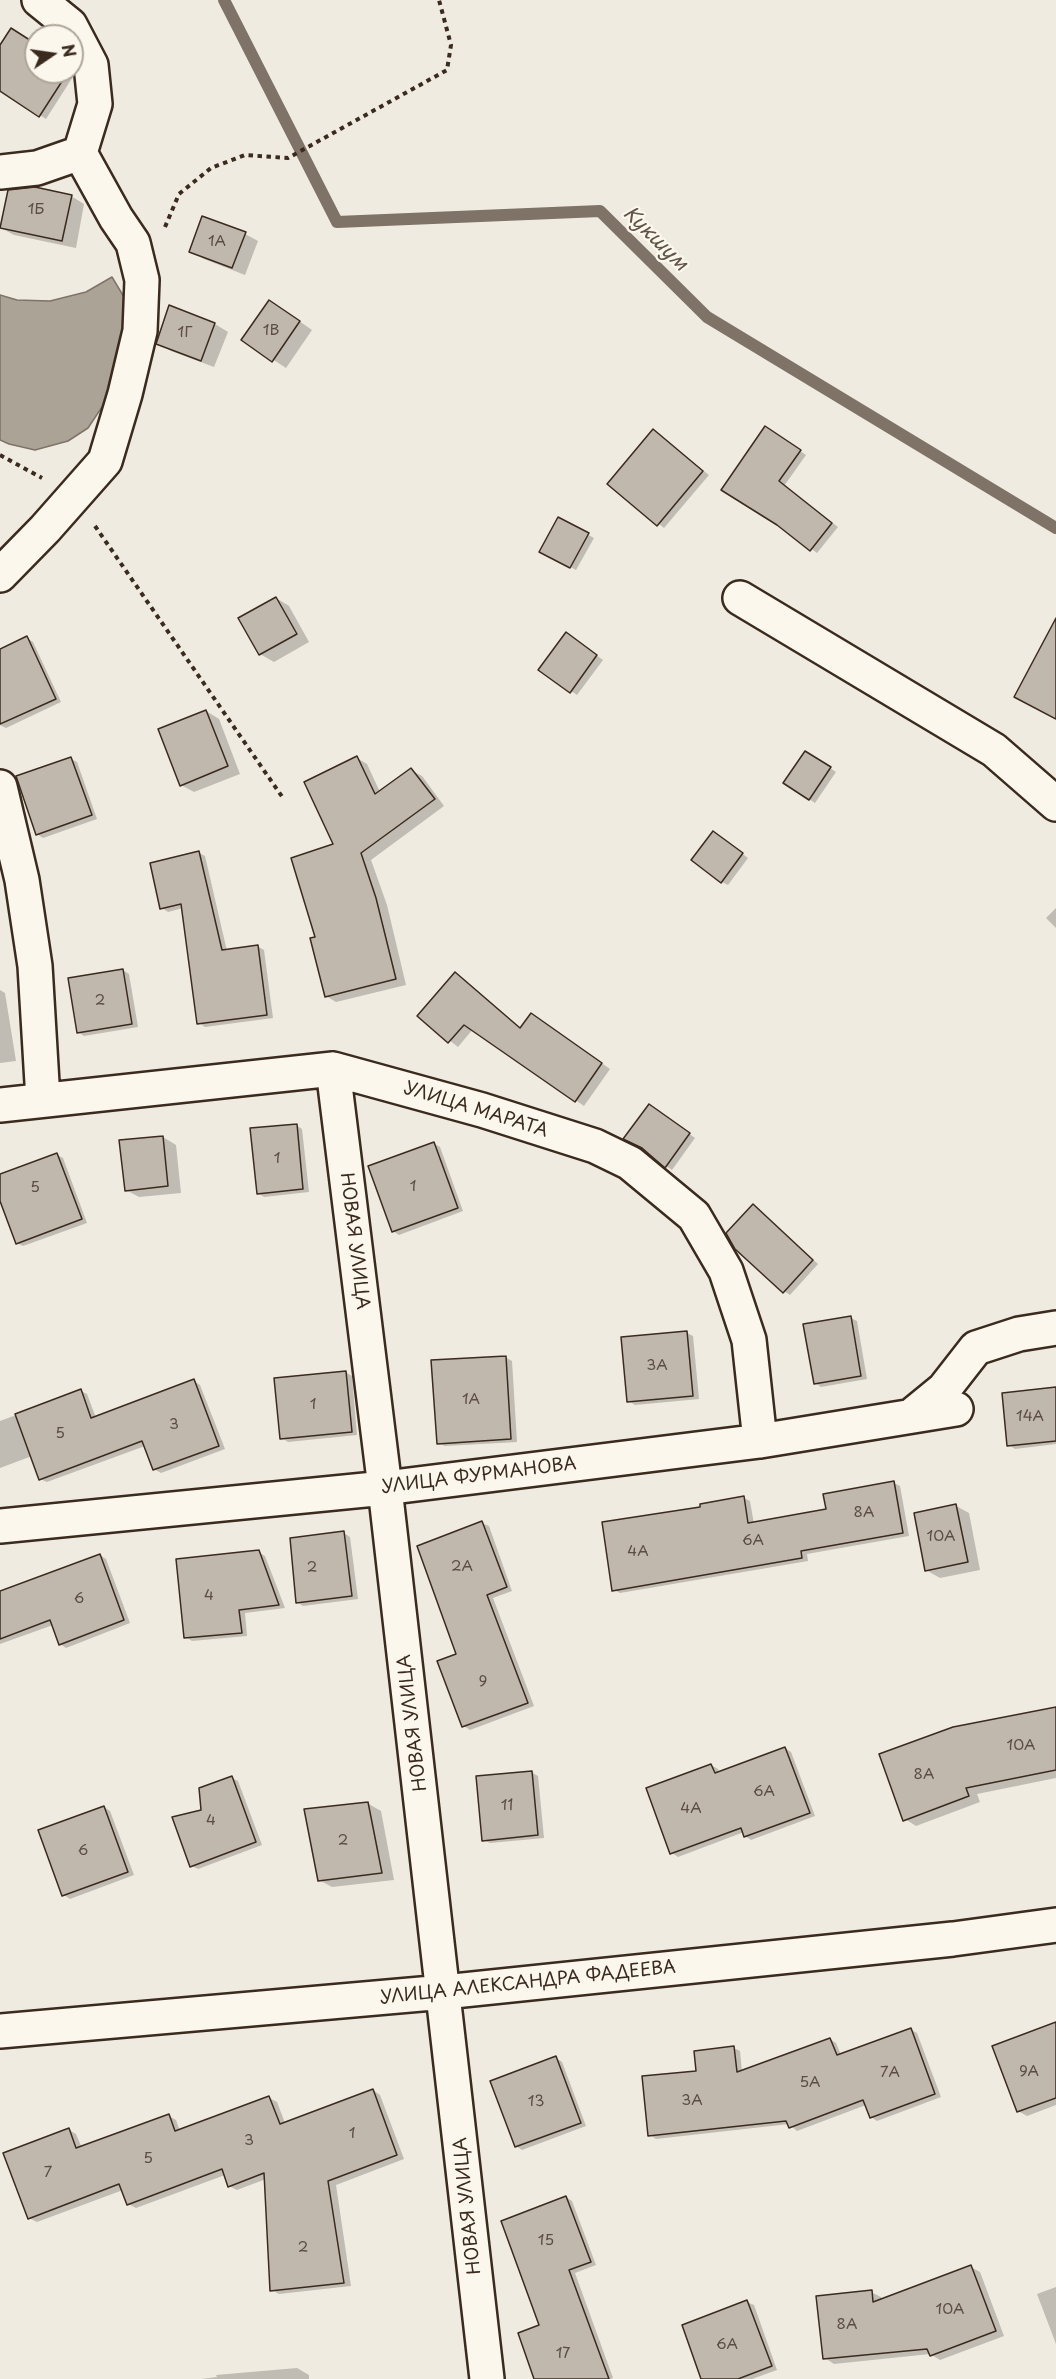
<!DOCTYPE html>
<meta charset="utf-8">
<style>
body{margin:0}
#map{position:relative;width:1056px;height:2379px;overflow:hidden;background:#f0ebe0;font-family:"Playpen Sans",sans-serif}
canvas{display:block}
.north{position:absolute;left:24px;top:24px;width:60px;height:60px;box-sizing:border-box;background:#fbf7ec;border:2px solid #aea59a;border-radius:50%;rotate:77deg;font-size:16px;font-weight:700;line-height:24px;text-align:center;color:#3b2a1e}
.north::after{content:'';display:block;margin:auto;width:21px;height:27px;background:#3b2a1e;clip-path:polygon(50% 0,100% 100%,50% 72%,0 100%)}
</style>
<div id="map">
<canvas width="1056" height="2379"></canvas>
<div class="north">N</div>
</div>
<script>
const g = document.querySelector('canvas').getContext('2d');
g.lineJoin = 'round';
function paint(path, color) { g.fillStyle = color; g.fill(path, 'evenodd'); }
const toPath = rows => new Path2D(rows.map(r => 'M' + r).join(''));
function strokePath(path, color, width, dash) { g.strokeStyle = color; g.lineWidth = width; g.lineCap = dash ? 'butt' : 'round'; g.setLineDash(dash || []); g.stroke(path); }
function drawText(font, color, halo, rows, align = 'center') {
  g.font = font + ' "Playpen Sans",sans-serif'; g.lineWidth = 4.5; g.setLineDash([]); g.textBaseline = 'middle'; g.strokeStyle = halo; g.fillStyle = color; for (const [text, x, y, turn = 0] of rows) {
    g.save(); g.translate(x, y); g.rotate((+turn || 0) * Math.PI / 180); g.textAlign = isNaN(turn) ? turn : align; if (halo) g.strokeText(text, 0, 0); g.fillText(text, 0, 0); g.restore();
  }
}
const water = toPath([
 [112,277,124,297,123,345,118,374,104,404,88,428,68,441,35,450,9,444,0,440,0,295,17,300,50,301,86,292,112,277]
]);
const shadow = toPath([
 [36,45,36,72,72,72,72,69,76,72,46,119,0,89,0,47],
 [71,196,84,204,76,248,14,235,1,228],
 [245,234,258,241,245,275,204,259,191,251],
 [170,307,215,324,228,332,214,367,171,351,158,343],
 [282,309,312,330,286,368,243,340],
 [653,431,709,475,664,528,609,484],
 [772,432,806,455,784,486,838,527,817,553,778,523],
 [559,519,594,538,576,570,541,551],
 [276,598,289,606,309,642,274,662,260,654,241,619],
 [27,638,33,642,61,702,6,728,0,725,0,651],
 [572,638,603,660,577,695,541,670],
 [206,711,219,719,240,774,194,792,181,785],
 [812,756,836,772,815,803,809,799],
 [357,758,367,764,380,792,411,770,422,776,444,806,371,860,387,905,406,985,336,1002,326,996,317,938,336,845],
 [71,759,77,762,97,819,43,838,37,834],
 [720,837,748,858,728,885,722,882],
 [199,853,205,856,227,951,257,946,264,950,273,1018,205,1027,199,1023,183,908,168,912,162,908],
 [1056,908,1056,928,1046,918],
 [123,970,129,974,138,1027,84,1036,78,1032],
 [455,974,464,979,522,1029,540,1020,610,1069,584,1106,473,1029,458,1047,419,1016],
 [0,990,5,993,16,1061,0,1063],
 [655,1109,695,1138,672,1170,666,1166],
 [296,1125,302,1129,309,1192,264,1197,258,1193],
 [163,1137,176,1145,181,1193,139,1197,126,1190],
 [433,1143,440,1147,463,1211,399,1235,393,1231],
 [57,1155,63,1158,87,1223,23,1246,17,1243,0,1197,0,1176],
 [759,1210,818,1264,790,1295,784,1291],
 [851,1318,857,1321,867,1379,821,1387,815,1383],
 [687,1333,693,1336,699,1399,635,1405,629,1401],
 [505,1357,512,1361,517,1442,445,1446,438,1443],
 [345,1372,352,1376,357,1435,288,1442,282,1438],
 [194,1381,200,1385,225,1449,161,1473,154,1469,145,1446,47,1482,40,1479,32,1456,0,1468,0,1421,81,1391,87,1394,96,1418],
 [1056,1389,1056,1444,1015,1449,1009,1445],
 [894,1483,900,1486,909,1536,807,1554,808,1561,620,1593,614,1590,702,1508,744,1498,750,1501,754,1524,828,1511],
 [956,1506,969,1513,980,1570,940,1578,926,1570],
 [482,1523,489,1526,512,1591,493,1598,534,1706,470,1730,464,1726,439,1662,458,1655],
 [344,1533,350,1537,358,1599,303,1606,297,1602],
 [258,1552,265,1556,285,1608,245,1613,247,1636,192,1641,186,1637],
 [100,1555,106,1559,130,1623,66,1648,60,1644,53,1625,0,1644,0,1593],
 [1056,1709,1056,1778,977,1794,980,1802,916,1826,905,1819],
 [785,1748,791,1752,815,1816,751,1840,745,1836,744,1832,678,1857,672,1853,648,1789,711,1765,718,1769,719,1773],
 [531,1772,538,1776,544,1838,490,1843,483,1840],
 [232,1778,238,1781,262,1845,198,1869,192,1866,203,1811],
 [367,1803,381,1811,394,1880,332,1887,319,1880],
 [104,1807,110,1811,134,1875,70,1899,64,1895],
 [1056,2024,1056,2105,1027,2116,1018,2111],
 [910,2029,917,2033,941,2097,877,2121,871,2117,866,2105,797,2131,789,2124,656,2139,650,2135,698,2072,734,2048,740,2051,742,2072,830,2039,836,2043,841,2055],
 [556,2058,562,2062,586,2126,522,2150,516,2146],
 [373,2090,380,2095,404,2159,336,2185,351,2286,279,2294,272,2290,266,2179,237,2190,229,2186,225,2175,136,2208,128,2204,123,2190,37,2222,29,2218,69,2130,76,2134,82,2148,169,2116,176,2120,180,2131,269,2098,277,2102,285,2123],
 [566,2197,572,2201,596,2265,575,2273,613,2378,610,2379,536,2379,541,2326],
 [971,2267,980,2272,1004,2336,940,2360,930,2354,834,2364,825,2358,871,2292,881,2297,881,2300],
 [1056,2287,1056,2344,1037,2294],
 [747,2302,754,2305,777,2370,752,2379,703,2379],
 [297,2368,309,2375,309,2379,201,2379,217,2377,216,2375]
]);
const stream = toPath([
 [224,0,337,222,600,211,707,317,1056,528]
]);
const building = toPath([
 [11,28,36,44,36,72,68,72,39,117,0,91,0,45,11,28],
 [35,187,72,195,62,241,0,228,8,190,35,187],
 [202,216,246,232,232,268,189,252,202,216],
 [269,300,300,321,272,362,241,340,269,300],
 [169,305,215,323,201,361,156,344,169,305],
 [765,426,801,450,779,481,832,523,810,551,777,525,721,490,765,426],
 [653,429,703,471,657,526,607,484,653,429],
 [558,517,589,533,570,568,539,552,558,517],
 [276,597,297,634,259,655,238,618,276,597],
 [1056,618,1056,719,1014,697,1056,618],
 [566,632,597,655,570,693,538,670,566,632],
 [27,636,56,699,0,724,0,649,27,636],
 [206,710,228,766,180,786,158,729,206,710],
 [805,751,831,767,809,800,783,783,805,751],
 [357,756,375,794,411,768,435,799,361,853,376,898,396,979,325,997,310,938,315,937,291,858,333,844,304,782,357,756],
 [71,757,92,815,36,835,16,776,71,757],
 [713,831,743,853,721,883,691,860,713,831],
 [199,851,222,950,258,945,267,1015,197,1024,181,904,160,909,150,863,199,851],
 [123,969,132,1024,77,1033,68,978,123,969],
 [455,972,520,1028,531,1013,602,1063,575,1102,464,1025,448,1043,417,1016,455,972],
 [649,1104,690,1133,665,1168,642,1148,623,1139,649,1104],
 [297,1124,303,1189,257,1194,250,1128,297,1124],
 [163,1136,168,1186,125,1191,119,1140,163,1136],
 [434,1142,458,1208,392,1232,368,1166,434,1142],
 [57,1153,82,1219,16,1244,0,1201,0,1174,57,1153],
 [753,1204,813,1260,783,1293,735,1249,726,1233,753,1204],
 [851,1316,861,1376,814,1384,803,1324,851,1316],
 [687,1331,693,1396,627,1402,621,1337,687,1331],
 [506,1356,511,1439,437,1444,431,1360,506,1356],
 [346,1371,352,1432,280,1439,274,1378,346,1371],
 [194,1379,219,1446,153,1470,142,1441,39,1480,15,1414,81,1389,91,1418,194,1379],
 [1056,1387,1056,1441,1007,1446,1002,1393,1056,1387],
 [894,1481,903,1533,801,1551,802,1558,612,1591,602,1522,700,1507,700,1504,744,1496,748,1523,826,1509,823,1494,894,1481],
 [956,1504,968,1562,925,1571,914,1513,956,1504],
 [482,1521,507,1587,487,1595,528,1703,462,1727,437,1661,456,1654,417,1546,482,1521],
 [344,1531,352,1596,296,1603,290,1538,344,1531],
 [259,1550,279,1605,239,1610,242,1633,184,1638,176,1559,259,1550],
 [100,1554,124,1620,59,1645,50,1620,0,1639,0,1591,100,1554],
 [1056,1707,1056,1770,966,1788,969,1796,903,1821,879,1754,953,1727,1056,1707],
 [785,1747,810,1813,744,1837,741,1828,670,1854,646,1788,711,1764,715,1773,785,1747],
 [532,1771,538,1835,482,1841,476,1776,532,1771],
 [232,1776,256,1842,190,1867,172,1817,201,1810,199,1788,232,1776],
 [368,1802,382,1873,318,1881,304,1809,368,1802],
 [104,1806,128,1872,62,1896,38,1830,104,1806],
 [1056,2022,1056,2098,1017,2112,992,2046,1056,2022],
 [911,2028,935,2094,870,2118,863,2100,789,2128,786,2121,648,2136,642,2076,696,2071,694,2051,734,2046,737,2072,830,2038,837,2055,911,2028],
 [556,2056,581,2123,515,2147,490,2081,556,2056],
 [373,2089,397,2155,328,2181,344,2283,270,2291,264,2173,228,2187,222,2169,127,2205,119,2184,28,2219,3,2153,69,2128,76,2148,169,2114,175,2131,269,2096,280,2124,373,2089],
 [566,2196,591,2262,569,2270,609,2379,534,2379,518,2333,539,2325,501,2221,566,2196],
 [971,2265,996,2331,930,2356,927,2349,823,2359,816,2296,872,2290,873,2302,971,2265],
 [747,2300,772,2366,738,2379,701,2379,682,2325,747,2300]
]);
const path = toPath([
 [165,227,179,194,211,168,245,155,288,158,447,70,451,45,439,0],
 [0,455,42,478],
 [95,526,283,798]
]);
const minor = toPath([
 [0,172,37,168,80,153,95,104,91,65,70,25,39,0],
 [0,575,45,529,105,461,125,394,140,331,142,280,133,243,116,218,80,153],
 [740,598,994,750,1056,804],
 [0,787,22,880,35,966,43,1100],
 [333,1069,385,1488,487,2379],
 [0,1105,333,1069,482,1110,595,1146,630,1163,694,1216,726,1271,749,1340,760,1441],
 [911,1416,944,1389,976,1348,1019,1334,1056,1328],
 [0,1526,385,1488,760,1441,956,1409],
 [0,2031,444,1992,953,1939,1056,1925]
]);
const numberNames = [
 ["1Б",36,210],
 ["1А",217,242],
 ["1В",271,331],
 ["1Г",185,333],
 ["2",100,1001],
 ["1",277,1159],
 ["1",413,1187],
 ["5",35,1188],
 ["3А",657,1366],
 ["1А",471,1400],
 ["1",313,1405],
 ["14А",1030,1417],
 ["3",174,1425],
 ["5",60,1434],
 ["8А",864,1513],
 ["10А",941,1537],
 ["6А",753,1541],
 ["4А",638,1552],
 ["2А",462,1567],
 ["2",312,1568],
 ["4",209,1596],
 ["6",79,1599],
 ["9",483,1682],
 ["10А",1021,1746],
 ["8А",924,1775],
 ["6А",764,1792],
 ["11",507,1806],
 ["4А",691,1809],
 ["4",211,1821],
 ["2",343,1841],
 ["6",83,1851],
 ["9А",1029,2072],
 ["7А",890,2073],
 ["5А",810,2083],
 ["3А",692,2101],
 ["13",536,2102],
 ["1",352,2134],
 ["3",249,2141],
 ["5",148,2159],
 ["7",48,2173],
 ["15",546,2241],
 ["2",303,2248],
 ["10А",950,2310],
 ["8А",847,2325],
 ["6А",727,2345],
 ["17",563,2354]
];
const streetNames = [
 ["УЛИЦА МАРАТА",476,1110,17],
 ["НОВАЯ УЛИЦА",354,1241,83],
 ["УЛИЦА ФУРМАНОВА",479,1476,-7],
 ["НОВАЯ УЛИЦА",413,1723,-97],
 ["УЛИЦА АЛЕКСАНДРА ФАДЕЕВА",528,1983,-6],
 ["НОВАЯ УЛИЦА",468,2206,-96]
];
const waterNames = [
 ["Кукшум",655,239,45]
];
paint(water, '#aca397');
strokePath(water, '#7f7367', 1.5);
paint(shadow, '#0003');
strokePath(stream, '#7f7367', 12);
paint(building, '#c0b8ad');
strokePath(building, '#3b2a1e', 1.5);
strokePath(minor, '#3b2a1e', 38);
strokePath(path, '#3b2a1e', 4, [4.5, 4.5]);
strokePath(minor, '#fbf7ec', 33);
drawText('15px', '#5c4e42', null, numberNames);
drawText('18px', '#3b2a1e', '#fbf7ec', streetNames);
drawText('italic 20px', '#635448', '#fbf7ec', waterNames);
</script>
